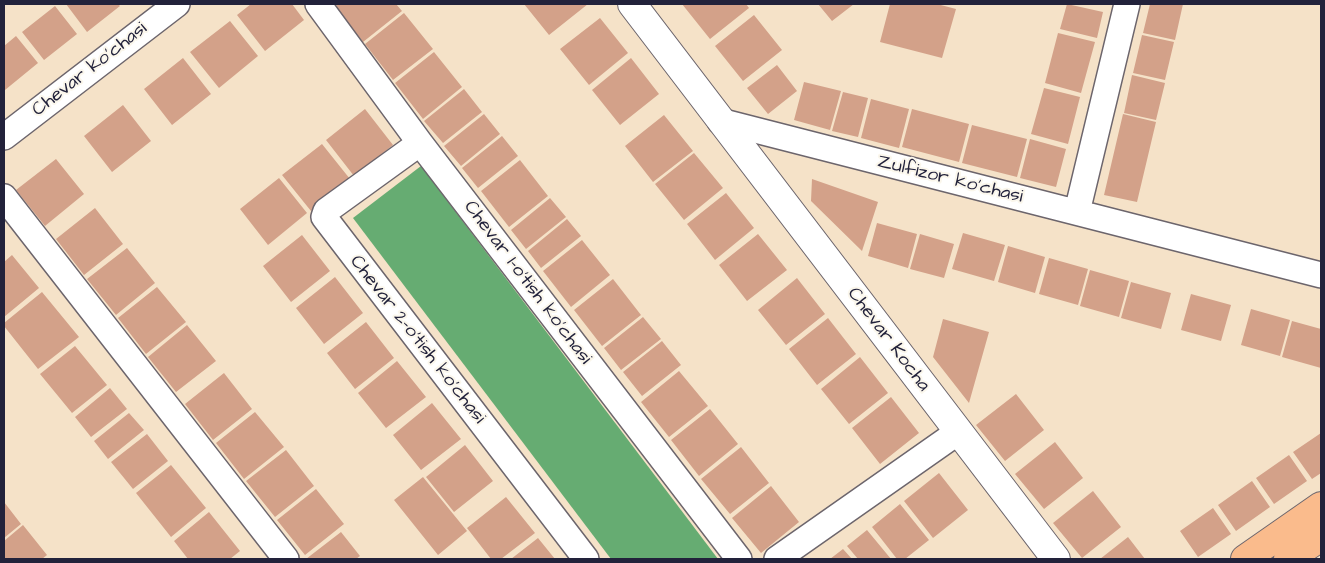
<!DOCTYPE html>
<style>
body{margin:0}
#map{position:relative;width:1325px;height:563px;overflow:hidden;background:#f5e2c8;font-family:"Architects Daughter",sans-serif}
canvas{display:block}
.frame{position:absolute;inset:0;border:5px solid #22223b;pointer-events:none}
</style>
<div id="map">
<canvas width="1325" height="563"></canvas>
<div class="frame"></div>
</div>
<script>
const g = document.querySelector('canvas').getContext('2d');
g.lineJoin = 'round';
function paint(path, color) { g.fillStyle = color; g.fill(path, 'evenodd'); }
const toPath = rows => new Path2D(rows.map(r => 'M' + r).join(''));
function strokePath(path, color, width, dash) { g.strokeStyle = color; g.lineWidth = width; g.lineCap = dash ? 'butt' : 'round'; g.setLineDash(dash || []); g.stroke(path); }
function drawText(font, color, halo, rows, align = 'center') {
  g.font = font + ' "Architects Daughter",sans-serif'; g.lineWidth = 4; g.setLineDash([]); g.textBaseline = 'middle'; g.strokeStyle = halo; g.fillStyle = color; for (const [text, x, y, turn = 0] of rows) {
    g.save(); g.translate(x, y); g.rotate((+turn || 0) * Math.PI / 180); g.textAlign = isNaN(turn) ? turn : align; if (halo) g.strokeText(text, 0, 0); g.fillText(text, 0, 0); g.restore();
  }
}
const forest = toPath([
 [421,166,718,559,611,559,353,218]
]);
const building = toPath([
 [66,4,118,4,120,6,87,32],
 [251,4,292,4,304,20,265,51,237,15],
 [338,4,396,4,402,11,363,42,335,7],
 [524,4,588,4,549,35],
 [682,4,746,4,749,8,710,39],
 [818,4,854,4,832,21],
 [890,4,937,4,956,9,942,58,880,42],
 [1067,4,1103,12,1097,38,1060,29],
 [1150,4,1183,4,1175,40,1143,33],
 [55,6,77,34,44,60,22,32],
 [404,13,433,49,393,80,365,44],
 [754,15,782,50,743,81,715,46],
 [600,18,628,53,589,85,560,49],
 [230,21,258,56,219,88,190,52],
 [1058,33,1095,42,1081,93,1045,83],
 [1142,35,1174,42,1165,80,1133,73],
 [16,36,38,63,5,90,4,46],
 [434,52,462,87,423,119,395,83],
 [183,58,211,94,172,125,144,89],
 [631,58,659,94,620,125,592,90],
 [777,65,797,91,768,114,747,88],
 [1132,75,1165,83,1156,120,1124,113],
 [804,82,841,91,830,130,794,120],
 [1044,88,1080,97,1068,144,1031,134],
 [464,89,482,112,443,143,424,121],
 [843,92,868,98,858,137,832,131],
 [871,99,909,109,899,148,861,138],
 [123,105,151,141,112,172,84,136],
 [365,109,393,145,354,176,326,140],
 [912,109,969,124,959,162,902,147],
 [484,114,500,134,461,166,444,146],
 [1123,114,1156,122,1137,202,1104,195],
 [664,115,693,151,653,182,625,146],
 [972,125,1027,139,1017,177,962,163],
 [502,136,518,156,478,188,462,168],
 [1030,139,1066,149,1056,187,1020,178],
 [322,144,350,179,311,211,282,175],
 [694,153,723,188,684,220,655,184],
 [56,159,84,194,45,226,16,190],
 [520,160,548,196,509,227,481,191],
 [279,178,307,213,268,245,240,209],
 [812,179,878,202,862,251,811,201],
 [726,193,754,228,715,260,687,224],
 [550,198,566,217,526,249,511,230],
 [95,208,123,244,84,275,56,239],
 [567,219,581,236,541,268,528,251],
 [877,223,917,234,908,268,868,256],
 [963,233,1005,245,994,281,952,269],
 [758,234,787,270,747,301,719,265],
 [920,234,954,244,944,278,910,269],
 [302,235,330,271,291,302,263,266],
 [582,240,610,275,571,307,543,271],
 [1008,246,1045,257,1035,293,998,282],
 [127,248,155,283,116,315,87,279],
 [12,255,39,288,4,317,4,262],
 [1049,258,1088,269,1078,305,1039,294],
 [1090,270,1129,281,1119,317,1080,306],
 [335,277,363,313,324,344,296,308],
 [797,278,825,314,786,345,758,310],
 [613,279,641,315,602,346,574,310],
 [1131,282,1171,293,1161,329,1121,318],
 [157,287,186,322,146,354,118,318],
 [42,292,79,337,38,369,4,326,4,323],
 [1191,294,1231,305,1221,341,1181,330],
 [1251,309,1290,320,1280,356,1241,345],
 [643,317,661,339,621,370,604,348],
 [828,318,856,354,817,385,789,349],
 [943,319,989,332,969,403,933,357],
 [1292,321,1321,329,1321,368,1282,357],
 [366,322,394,358,355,389,327,353],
 [187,325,216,361,176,392,148,357],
 [662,341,681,365,642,396,623,372],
 [75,346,107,385,72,413,40,374],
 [860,357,888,393,849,424,821,389],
 [397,361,426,397,386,428,358,393],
 [679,371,708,406,669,437,641,402],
 [224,373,252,409,213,440,185,404],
 [110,388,127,409,91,437,75,417],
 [1016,394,1044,430,1005,461,976,425],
 [891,397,919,433,880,464,852,428],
 [432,403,461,439,421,470,393,435],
 [710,409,738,444,699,476,671,440],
 [255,412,284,447,244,479,216,443],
 [129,413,144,430,108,459,94,441],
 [1321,433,1321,473,1312,479,1293,452],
 [147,434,168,461,133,489,111,462],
 [1055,442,1083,478,1044,509,1015,474],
 [465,445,493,481,454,512,426,477],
 [741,447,769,483,730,514,701,479],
 [286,450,314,486,275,517,246,481],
 [1289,455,1307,481,1274,504,1256,478],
 [171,465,206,508,171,537,136,493],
 [939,473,968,510,933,538,904,501],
 [423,477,467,531,438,555,394,500],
 [1252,481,1270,507,1236,531,1218,505],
 [771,486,799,522,761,553,732,518],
 [316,489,344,524,305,555,277,520],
 [1093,491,1121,527,1082,558,1053,523],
 [506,497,535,533,501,559,491,559,467,528],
 [4,502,21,524,4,538],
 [900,504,929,540,905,559,897,559,872,527],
 [1213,508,1231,534,1198,557,1180,531],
 [209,512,240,551,230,559,188,559,174,541],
 [23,525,47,555,42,559,4,559,4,541],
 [867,530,891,559,858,559,847,546],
 [341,532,360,556,356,559,306,559],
 [1128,537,1145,559,1100,559],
 [538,538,555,559,511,559],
 [843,549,852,559,830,559]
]);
const minor = toPath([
 [318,4,420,143,739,559],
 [720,121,1321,275],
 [4,137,177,4],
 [420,143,326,211,324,217,586,559],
 [4,197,286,559],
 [1077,212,1127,4],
 [777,559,958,432]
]);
const tertiary = toPath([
 [632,4,1056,559]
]);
const primary = toPath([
 [1245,559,1321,506],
 [1288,559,1321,537]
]);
const streetNames = [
 ["Chevar ko'chasi",90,70,-38],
 ["Zulfizor ko'chasi",950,180,14],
 ["Chevar 1-o'tish ko'chasi",527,283,53],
 ["Chevar 2-o'tish ko'chasi",417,340,52],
 ["Chevar Kocha",888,340,53]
];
paint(forest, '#66ac72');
paint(building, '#d3a189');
strokePath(minor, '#6c656c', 28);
strokePath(tertiary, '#6c656c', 30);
strokePath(primary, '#6c656c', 30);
strokePath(minor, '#fff', 25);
strokePath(tertiary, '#fff', 28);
strokePath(primary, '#fabb8c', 28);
drawText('19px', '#22223b', '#fbf7ec', streetNames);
</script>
